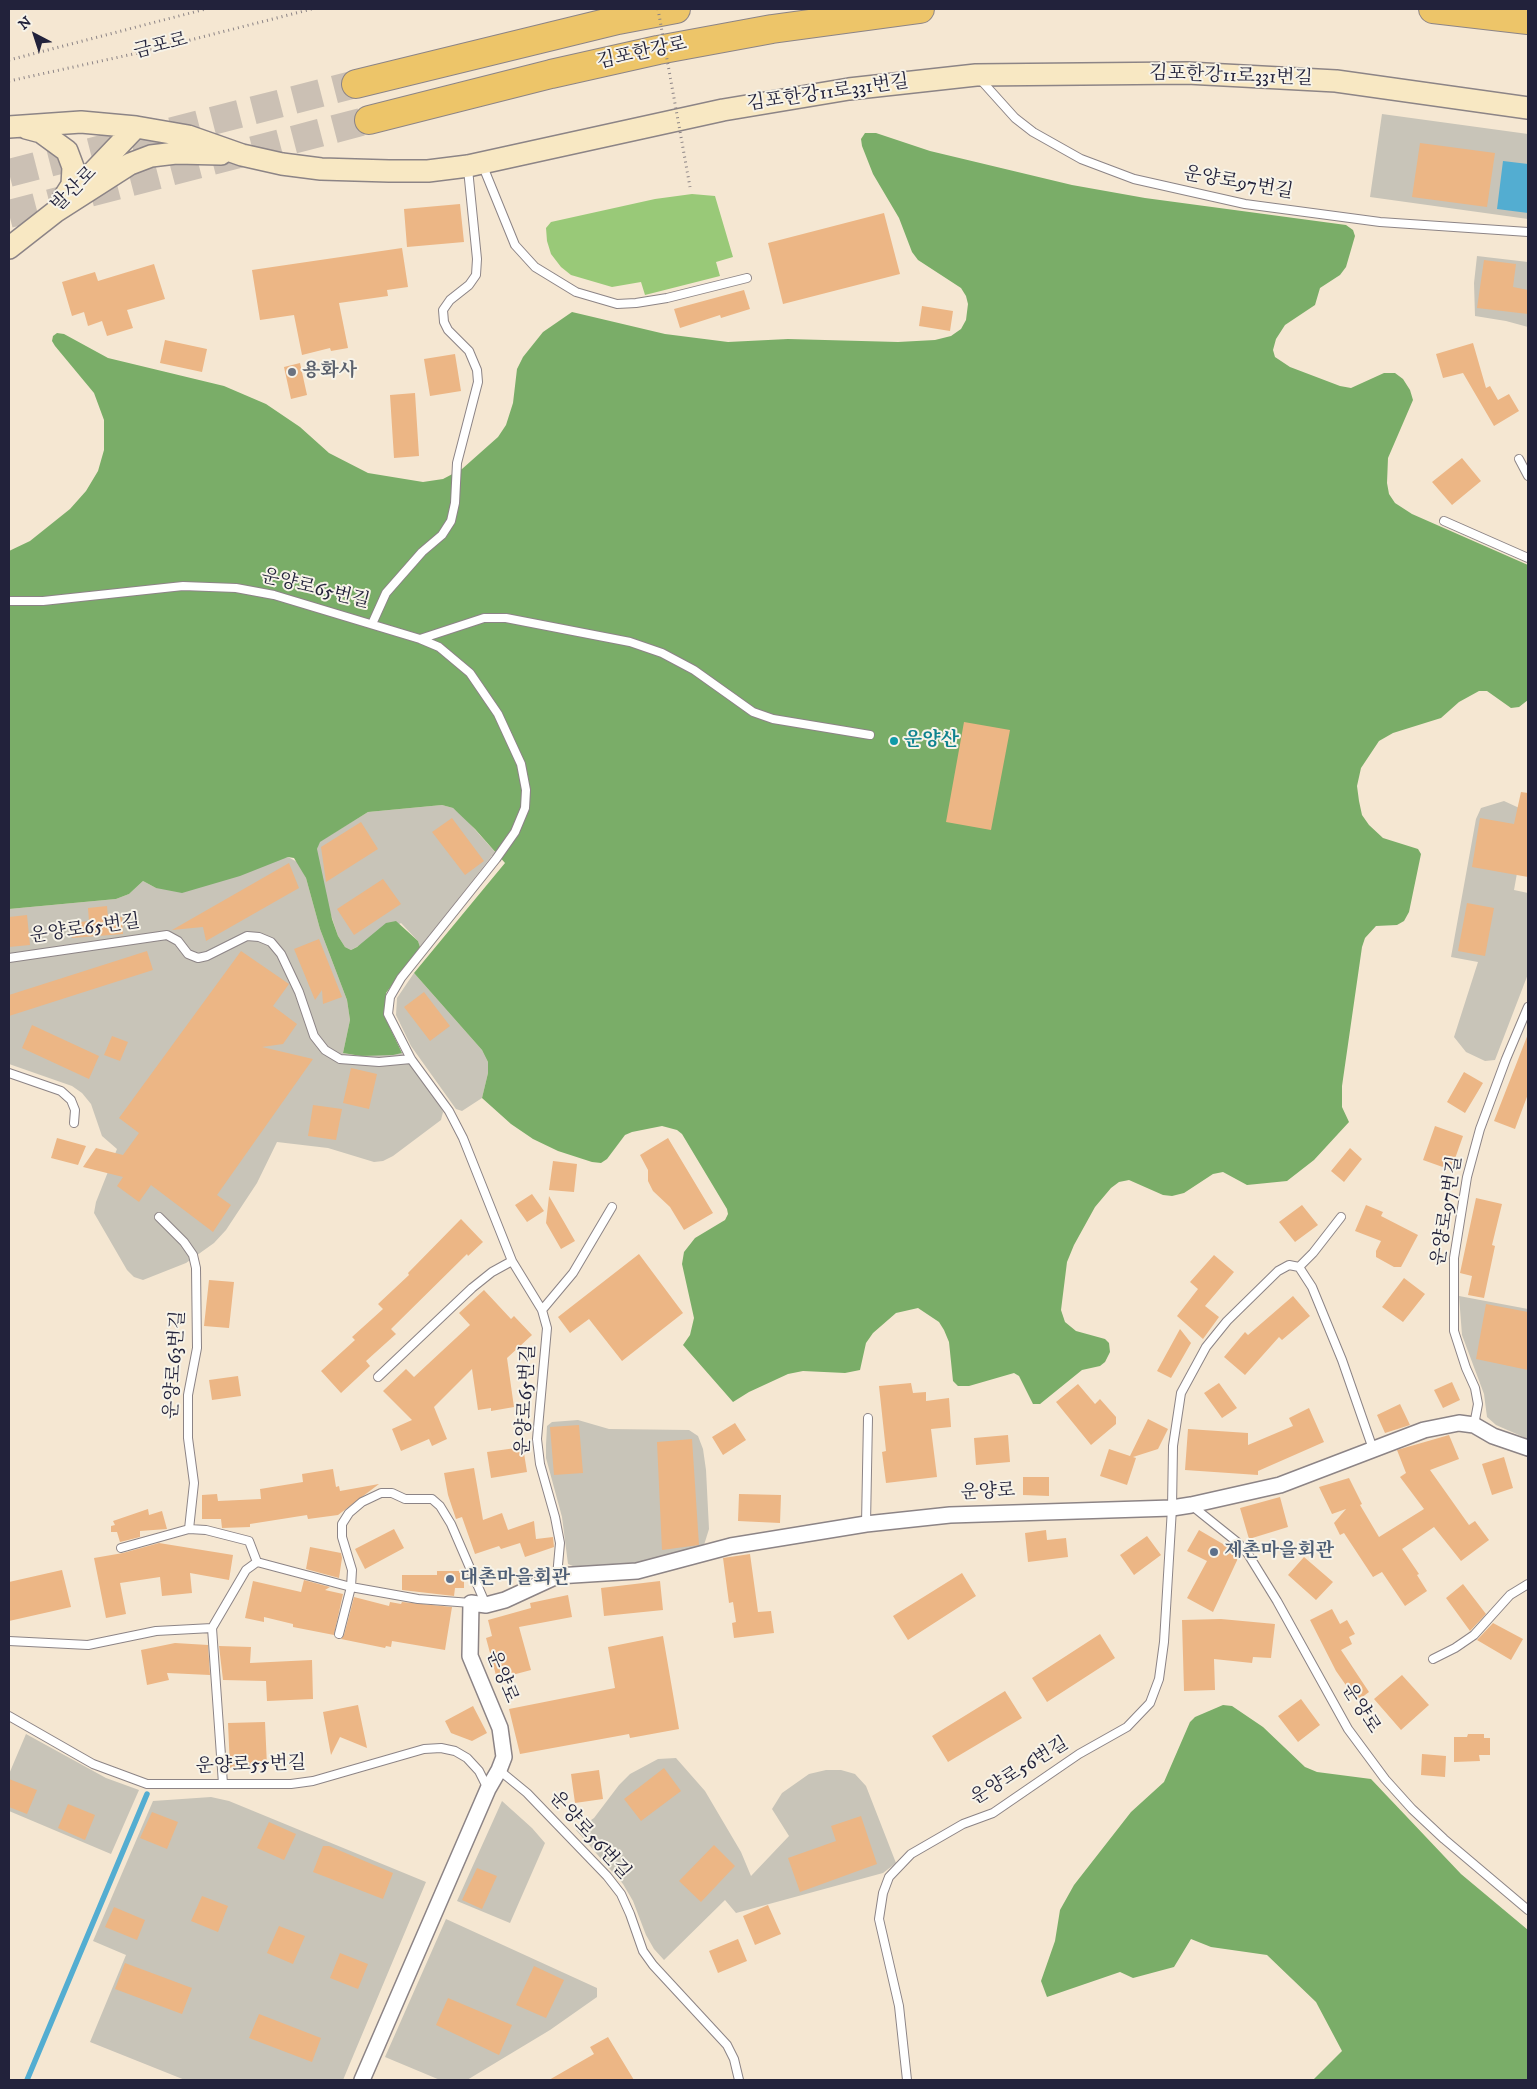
<!DOCTYPE html>
<meta charset="utf-8">
<style>
body{margin:0}
#map{position:relative;width:1537px;height:2089px;overflow:hidden;background:#f5e7d2;font-family:"IM FELL DW Pica",serif}
canvas{display:block}
.frame{position:absolute;inset:0;border:10px solid #22223b;pointer-events:none}
.north{position:absolute;left:10px;top:10px;width:50px;height:50px;-webkit-text-stroke:4px #f7f3e8;paint-order:stroke;rotate:320deg;font-size:14px;font-weight:700;line-height:20px;text-align:center;color:#22223b}
.north::after{content:'';display:block;margin:auto;width:18px;height:22px;background:#22223b;clip-path:polygon(50% 0,100% 100%,50% 72%,0 100%)}
</style>
<div id="map">
<canvas width="1537" height="2089"></canvas>
<div class="frame"></div>
<div class="north">N</div>
</div>
<script>
const g = document.querySelector('canvas').getContext('2d');
g.lineJoin = 'round';
function paint(path, color) { g.fillStyle = color; g.fill(path, 'evenodd'); }
const toPath = rows => new Path2D(rows.map(r => 'M' + r).join(''));
function strokePath(path, color, width, dash) { g.strokeStyle = color; g.lineWidth = width; g.lineCap = dash ? 'butt' : 'round'; g.setLineDash(dash || []); g.stroke(path); }
function drawText(font, color, halo, rows, align = 'center') {
  g.font = font + ' "IM FELL DW Pica","Noto Serif KR",serif'; g.lineWidth = 4; g.setLineDash([]); g.textBaseline = 'middle'; g.strokeStyle = halo; g.fillStyle = color; for (const [text, x, y, turn = 0] of rows) {
    g.save(); g.translate(x, y); g.rotate((+turn || 0) * Math.PI / 180); g.textAlign = isNaN(turn) ? turn : align; if (halo) g.strokeText(text, 0, 0); g.fillText(text, 0, 0); g.restore();
  }
}
const industrial = toPath([
 [1382,114,1528,134,1528,219,1370,197],
 [1477,256,1528,262,1528,327,1506,321,1475,316,1474,283],
 [1504,801,1528,812,1514,890,1528,893,1528,974,1495,1060,1485,1061,1466,1052,1454,1037,1478,962,1451,957,1476,819,1481,808],
 [442,805,453,808,463,816,495,852,420,947,418,941,401,923,351,950,345,947,338,936,327,903,317,858,317,849,319,842,368,812],
 [288,857,299,863,306,878,320,929,347,1000,350,1020,343,1053,361,1056,402,1053,439,1103,443,1112,441,1120,393,1156,383,1161,374,1162,328,1148,277,1142,257,1183,226,1230,214,1243,186,1263,143,1280,134,1277,127,1270,94,1213,96,1202,117,1149,102,1136,91,1104,82,1093,72,1086,9,1064,9,909,116,899,129,894,143,881,156,888],
 [414,973,482,1050,488,1062,488,1073,482,1098,462,1111,456,1109,411,1046,396,1015,397,998],
 [1459,1296,1528,1309,1528,1439,1496,1425,1487,1417,1484,1394,1462,1335],
 [578,1420,609,1429,689,1430,698,1436,703,1449,706,1470,709,1529,704,1545,695,1551,624,1565,580,1569,568,1564,562,1517,546,1458,546,1445,547,1426,552,1422],
 [26,1734,106,1778,139,1790,111,1854,9,1811,9,1774],
 [676,1758,705,1791,741,1852,751,1876,789,1836,772,1809,782,1793,809,1774,826,1770,841,1770,855,1774,866,1786,896,1863,883,1873,736,1913,725,1900,664,1960,654,1949,646,1935,633,1901,623,1884,576,1830,594,1818,619,1785,630,1774,658,1759],
 [211,1797,229,1801,426,1882,343,2080,185,2080,90,2042,126,1955,93,1941,153,1801],
 [502,1801,532,1828,545,1843,510,1923,457,1901],
 [446,1919,597,1988,597,1997,550,2030,467,2080,440,2080,385,2057]
]);
const green = toPath([
 [692,194,715,196,733,257,716,262,720,276,645,295,641,282,612,287,571,275,561,267,551,254,547,241,546,228,551,222,655,199]
]);
const forest = toPath([
 [865,133,876,133,930,151,1072,185,1145,198,1346,225,1353,230,1355,236,1346,267,1340,275,1320,288,1315,305,1285,325,1276,339,1273,350,1275,357,1290,367,1340,386,1351,388,1384,373,1395,373,1403,379,1410,390,1413,400,1388,458,1387,483,1389,494,1395,503,1412,514,1528,565,1528,700,1519,707,1511,708,1487,691,1479,691,1459,702,1441,718,1393,733,1379,741,1361,768,1357,786,1359,801,1362,815,1369,825,1383,838,1418,849,1421,854,1409,912,1404,921,1397,925,1376,926,1365,938,1362,947,1342,1086,1342,1107,1349,1122,1314,1160,1287,1181,1247,1185,1223,1172,1213,1174,1184,1193,1172,1196,1163,1195,1129,1180,1119,1182,1111,1188,1095,1207,1074,1245,1067,1262,1061,1310,1065,1322,1076,1331,1105,1339,1109,1343,1110,1352,1105,1362,1100,1366,1082,1370,1040,1404,1033,1404,1019,1376,1014,1373,969,1386,958,1386,953,1381,949,1342,944,1330,939,1322,918,1308,896,1313,873,1333,866,1343,860,1370,845,1373,803,1371,788,1374,749,1392,733,1402,683,1345,690,1335,694,1318,682,1264,684,1252,695,1238,725,1220,728,1214,727,1209,682,1134,677,1130,662,1126,632,1132,625,1135,607,1159,601,1163,592,1162,558,1151,533,1139,511,1124,482,1098,488,1073,488,1062,482,1050,414,973,505,863,475,829,453,808,442,805,368,812,320,842,317,849,332,919,338,936,345,947,351,950,357,947,386,923,396,921,418,941,420,947,386,993,385,1017,402,1053,393,1055,361,1056,343,1053,350,1020,347,1000,320,929,306,878,294,858,288,857,240,876,182,893,156,888,143,881,129,894,116,899,9,909,9,551,30,541,70,509,86,491,98,471,104,450,104,420,94,393,55,346,52,341,53,336,57,333,64,334,108,358,224,386,266,404,300,427,329,453,368,473,423,482,443,479,462,469,498,437,506,425,513,403,517,369,523,357,543,332,572,312,665,334,728,342,788,339,898,342,935,340,951,336,961,329,966,320,968,304,966,296,961,288,918,260,912,252,899,218,873,174,862,146,861,139],
 [1223,1705,1232,1706,1263,1727,1305,1767,1317,1772,1371,1779,1461,1874,1528,1930,1528,2080,1313,2080,1342,2051,1316,2002,1267,1955,1211,1947,1191,1939,1174,1967,1133,1978,1120,1972,1047,1997,1041,1981,1055,1941,1060,1910,1074,1885,1131,1812,1164,1782,1190,1722,1195,1717]
]);
const water = toPath([
 [1503,161,1528,164,1528,213,1497,209]
]);
const stream = toPath([
 [27,2080,147,1794]
]);
const building = toPath([
 [1420,143,1495,153,1487,207,1412,197],
 [460,204,464,242,407,247,404,209],
 [884,213,900,274,783,304,768,243],
 [402,248,408,287,387,290,388,296,339,303,348,348,331,351,330,348,302,355,294,315,260,320,252,270],
 [1484,260,1516,264,1513,287,1528,290,1528,314,1477,308],
 [154,264,165,299,127,310,133,328,107,336,102,321,88,326,84,312,72,316,62,282,95,272,98,281],
 [744,290,750,309,721,318,720,315,680,328,674,309],
 [922,306,953,311,950,331,919,326],
 [165,340,207,349,202,372,160,363],
 [1473,343,1486,388,1490,386,1498,400,1509,394,1519,411,1494,426,1463,373,1443,378,1436,354],
 [455,354,461,391,430,396,424,359],
 [300,363,307,395,291,399,284,367],
 [415,393,419,456,394,458,390,395],
 [1462,458,1481,481,1452,505,1432,482],
 [964,722,1010,730,991,830,946,822],
 [1521,792,1528,793,1528,877,1472,867,1480,818,1514,824],
 [452,818,484,861,465,875,432,832],
 [361,822,378,849,326,882,321,847],
 [289,863,299,888,206,941,203,927,172,930],
 [383,879,401,904,354,935,337,909],
 [1467,903,1494,908,1485,956,1458,951],
 [107,906,108,918,122,917,123,934,72,938,71,923,89,921,88,908],
 [27,915,30,945,9,947,9,917],
 [319,939,342,997,323,1004,322,990,315,1000,294,949],
 [147,951,153,970,9,1016,9,995],
 [241,951,289,984,273,1006,297,1024,283,1044,262,1047,313,1059,217,1195,231,1205,213,1232,151,1185,139,1202,117,1186,123,1177,83,1167,96,1148,123,1155,139,1133,119,1118],
 [424,992,450,1026,430,1041,404,1007],
 [32,1025,99,1056,89,1079,22,1048],
 [1528,1034,1528,1094,1515,1129,1494,1121],
 [112,1036,128,1042,120,1061,104,1055],
 [351,1068,377,1074,369,1109,343,1103],
 [1464,1072,1483,1083,1465,1113,1447,1102],
 [313,1105,342,1109,336,1140,308,1136],
 [1435,1126,1463,1136,1451,1170,1423,1160],
 [57,1138,86,1146,78,1165,51,1158],
 [668,1138,713,1213,684,1230,670,1207,653,1191,648,1181,648,1170,640,1155],
 [1350,1148,1362,1159,1344,1182,1331,1171],
 [553,1161,577,1164,574,1192,549,1190],
 [532,1194,544,1211,527,1222,515,1205],
 [549,1196,575,1241,561,1249,546,1223],
 [1476,1198,1502,1204,1492,1245,1495,1246,1484,1298,1468,1295,1472,1276,1460,1273],
 [1302,1205,1318,1225,1295,1242,1279,1222],
 [1366,1205,1383,1212,1381,1216,1418,1235,1401,1267,1394,1267,1376,1257,1376,1251,1381,1241,1355,1231],
 [461,1219,483,1242,468,1256,467,1254,391,1329,396,1334,366,1361,370,1366,341,1393,321,1371,355,1340,352,1337,383,1309,378,1304,409,1275,408,1273],
 [639,1254,683,1313,622,1361,589,1319,570,1333,558,1317],
 [1214,1255,1234,1272,1205,1306,1219,1317,1203,1339,1177,1316,1198,1289,1190,1282],
 [1404,1278,1425,1294,1403,1322,1382,1307],
 [209,1280,234,1282,229,1328,204,1326],
 [484,1290,511,1319,514,1316,532,1335,507,1358,514,1407,491,1411,491,1408,478,1410,472,1369,434,1407,447,1439,432,1446,429,1439,401,1451,392,1429,412,1420,383,1391,406,1369,414,1377,470,1325,459,1313],
 [1293,1296,1310,1316,1282,1340,1279,1337,1245,1375,1224,1357,1245,1332,1248,1335],
 [1486,1304,1528,1312,1528,1370,1476,1359],
 [1180,1329,1191,1343,1171,1378,1157,1371],
 [238,1376,241,1396,212,1400,209,1380],
 [1452,1382,1460,1400,1443,1408,1434,1390],
 [911,1383,913,1393,926,1392,926,1401,949,1398,951,1427,931,1429,937,1477,886,1483,882,1452,886,1451,879,1386],
 [1219,1383,1237,1408,1222,1418,1204,1393],
 [1078,1384,1095,1404,1100,1399,1116,1417,1116,1424,1091,1445,1056,1402],
 [1400,1404,1410,1425,1385,1433,1377,1415],
 [1309,1408,1324,1442,1258,1471,1258,1475,1185,1470,1188,1429,1248,1433,1248,1445,1293,1426,1289,1418],
 [1148,1419,1168,1429,1158,1449,1133,1457,1136,1458,1127,1485,1100,1476,1109,1449,1130,1456],
 [735,1423,746,1440,723,1455,712,1437],
 [579,1425,583,1473,554,1475,550,1427],
 [1008,1435,1010,1462,976,1465,974,1438],
 [1449,1435,1459,1459,1430,1470,1469,1525,1475,1521,1489,1540,1461,1561,1434,1527,1402,1549,1419,1574,1417,1575,1427,1591,1405,1606,1382,1572,1373,1577,1344,1533,1340,1535,1334,1523,1346,1509,1332,1514,1319,1487,1349,1478,1362,1504,1360,1505,1379,1537,1424,1509,1400,1477,1406,1473,1397,1450],
 [692,1439,699,1545,662,1550,657,1442],
 [523,1447,527,1472,491,1478,487,1452],
 [1504,1457,1513,1488,1492,1495,1482,1464],
 [474,1468,483,1520,502,1513,508,1530,534,1521,536,1539,553,1537,554,1547,525,1557,520,1543,501,1549,499,1546,475,1554,462,1517,456,1519,448,1495,444,1473],
 [333,1469,336,1487,339,1486,340,1491,379,1484,338,1515,308,1519,307,1515,250,1524,250,1527,222,1528,221,1519,202,1519,202,1495,217,1494,218,1501,261,1499,260,1489,303,1482,302,1474],
 [1023,1477,1049,1477,1049,1496,1023,1495],
 [739,1494,781,1495,780,1523,738,1521],
 [1280,1497,1288,1527,1249,1539,1240,1508],
 [148,1509,149,1515,162,1511,167,1529,140,1531,140,1537,120,1542,117,1532,111,1532,111,1526,115,1525,113,1521],
 [394,1529,404,1548,365,1569,355,1549],
 [1046,1530,1047,1540,1066,1538,1068,1557,1028,1562,1025,1533],
 [1199,1530,1240,1554,1213,1612,1187,1598,1207,1561,1187,1551],
 [1147,1536,1161,1555,1134,1575,1120,1555],
 [159,1543,233,1555,229,1580,190,1573,192,1593,162,1596,160,1577,120,1583,126,1614,106,1618,94,1558,123,1553],
 [310,1547,341,1553,342,1558,339,1578,306,1569],
 [750,1554,758,1612,771,1611,774,1633,734,1638,732,1623,736,1622,733,1602,729,1603,723,1558],
 [1304,1557,1333,1582,1316,1600,1288,1575],
 [62,1570,71,1607,9,1621,9,1582],
 [437,1571,464,1571,464,1588,455,1588,454,1596,402,1590,402,1575,437,1575],
 [962,1573,976,1596,908,1640,893,1616],
 [304,1580,330,1587,325,1590,343,1594,334,1635,293,1627,293,1624,264,1617,264,1622,245,1618,253,1581,301,1592],
 [660,1581,663,1610,604,1616,601,1588],
 [1463,1584,1486,1614,1470,1631,1446,1598],
 [568,1595,572,1617,519,1627,531,1670,497,1679,486,1638,492,1636,488,1620,531,1608,530,1603],
 [354,1597,389,1606,390,1602,401,1604,402,1602,452,1607,445,1650,392,1641,391,1647,386,1646,385,1648,341,1639,344,1635],
 [1332,1609,1340,1624,1347,1620,1355,1634,1349,1637,1352,1644,1341,1650,1369,1692,1357,1701,1336,1671,1310,1620],
 [1221,1619,1275,1624,1271,1658,1253,1657,1252,1663,1214,1659,1215,1690,1184,1691,1182,1620],
 [1493,1623,1523,1639,1511,1660,1477,1640],
 [1100,1634,1115,1658,1047,1702,1032,1678],
 [663,1636,679,1729,630,1738,629,1734,520,1754,509,1709,615,1688,608,1647],
 [175,1643,208,1645,210,1675,167,1673,169,1680,147,1685,141,1650],
 [219,1646,251,1647,250,1663,312,1660,313,1699,267,1701,266,1681,223,1680],
 [1402,1675,1429,1705,1401,1730,1374,1699],
 [1005,1691,1022,1718,948,1762,932,1736],
 [1301,1699,1320,1725,1298,1742,1278,1716],
 [358,1705,367,1748,340,1737,331,1755,323,1712],
 [473,1706,487,1733,472,1741,451,1733,445,1721],
 [265,1722,267,1766,230,1768,228,1723],
 [1468,1734,1484,1734,1484,1738,1490,1738,1490,1755,1479,1755,1480,1761,1454,1762,1454,1737,1467,1737],
 [1422,1754,1446,1756,1445,1777,1421,1775],
 [664,1768,681,1791,641,1821,624,1799],
 [599,1770,603,1799,575,1803,571,1774],
 [9,1779,37,1790,27,1814,9,1807],
 [68,1804,95,1815,85,1840,58,1828],
 [152,1812,178,1822,167,1849,140,1838],
 [861,1816,877,1864,800,1892,788,1858,836,1841,831,1826],
 [269,1822,296,1834,284,1860,257,1848],
 [714,1845,735,1866,701,1902,679,1881],
 [323,1846,329,1846,393,1873,383,1899,313,1872],
 [477,1868,497,1876,482,1909,462,1900],
 [202,1896,228,1906,218,1932,191,1921],
 [768,1905,781,1934,755,1945,743,1916],
 [114,1907,145,1920,137,1940,105,1927],
 [279,1926,305,1936,293,1964,267,1953],
 [738,1939,747,1961,718,1973,709,1951],
 [340,1953,368,1964,358,1989,330,1978],
 [125,1963,192,1988,182,2014,115,1989],
 [534,1966,564,1980,546,2018,516,2005],
 [448,1998,512,2025,499,2055,436,2025],
 [259,2014,321,2038,312,2062,249,2038],
 [608,2037,634,2080,549,2080,594,2054,590,2047]
]);
const highwayTunnel = toPath([
 [9,173,356,84],
 [9,214,369,120]
]);
const path = toPath([
 [9,60,206,9],
 [9,81,147,51,312,9]
]);
const lane = toPath([
 [979,78,1015,118,1033,132,1081,159,1134,179,1245,204,1380,222,1528,232],
 [482,164,515,245,535,267,576,292,617,304,636,303,667,298,747,278],
 [1519,459,1528,476],
 [1444,521,1528,558],
 [9,601,43,601,183,586,236,588,274,595,420,639,439,647,470,673,498,714,521,764,526,790,525,808,515,832,496,859,401,978,390,997,388,1014,411,1059,449,1111,463,1138,512,1261,542,1310,547,1328,537,1439,540,1464,555,1517,560,1543,557,1576],
 [372,624,386,593,422,552,442,535,451,521,455,503,457,463,478,382,477,370,469,351,448,330,444,322,443,310,450,300,469,285,476,275,477,259,468,169],
 [420,639,484,618,506,618,630,642,662,653,694,670,753,712,773,719,870,735],
 [9,958,167,935,178,941,188,954,198,958,207,956,247,936,259,937,271,942,281,954,299,992,314,1036,325,1050,340,1059,379,1062,411,1059],
 [9,1073,61,1091,71,1100,75,1110,74,1123],
 [159,1217,184,1242,193,1255,196,1268,197,1348,188,1395,188,1438,194,1483,189,1529],
 [1299,1267,1313,1253,1341,1217],
 [542,1310,573,1273,612,1207],
 [378,1377,472,1288,492,1272,512,1261],
 [1474,1425,1478,1404,1475,1388,1466,1368,1454,1331,1454,1258,1467,1177,1480,1129,1506,1059,1528,1007],
 [1191,1505,1237,1542,1248,1554,1277,1601,1348,1729,1385,1779,1412,1809,1444,1839,1528,1910],
 [866,1524,868,1418],
 [121,1548,189,1529,206,1530,249,1541,257,1562],
 [212,1628,223,1784],
 [339,1634,351,1587,352,1570,342,1537,342,1524,349,1513,362,1502,381,1493,392,1493,405,1499,432,1499,440,1506,451,1524,486,1605],
 [9,1641,88,1645,156,1631,212,1628,246,1570,257,1562,351,1587,418,1599,471,1603],
 [1433,1659,1455,1648,1474,1635,1510,1595,1528,1584],
 [9,1716,93,1764,147,1784,291,1784,313,1781,424,1749,441,1748,455,1751,467,1758,479,1771,488,1789],
 [499,1770,527,1793,607,1876,621,1894,630,1914,643,1951,653,1965,727,2045,734,2059,739,2080],
 [907,2080,899,2006,879,1919,883,1893,889,1877,911,1854,963,1824,993,1813,1009,1802,1079,1754,1127,1727,1150,1703,1159,1679,1164,1642,1172,1508,1173,1446,1181,1393,1206,1347,1227,1321,1278,1271,1289,1265,1299,1267,1312,1287,1342,1360,1373,1449]
]);
const street = toPath([
 [362,2080,488,1789,499,1770,504,1757,500,1728,470,1656,471,1603,486,1605,505,1600,557,1576,637,1571,731,1546,866,1524,950,1515,1172,1508,1191,1505,1280,1485,1424,1430,1459,1423,1474,1425,1493,1436,1528,1448]
]);
const secondary = toPath([
 [9,127,81,122,136,127,188,136,242,155,282,164,321,169,389,171,428,171,468,166,723,110,849,89,976,75,1187,73,1336,81,1528,108],
 [26,128,41,132,67,151,73,167,72,185,63,199],
 [55,212,130,164,151,156,176,153,221,154],
 [9,248,55,212,136,127]
]);
const highway = toPath([
 [1433,9,1528,20],
 [356,84,618,20,676,9],
 [369,120,551,74,658,50,772,29,920,9]
]);
const pathBridge = toPath([
 [658,9,690,187]
]);
const markers = [
 [292,372,5,"#6b7280"],
 [894,741,5,"#0f9aa8"],
 [1214,1552,5,"#5c6f8a"],
 [450,1579,5,"#5c6f8a"]
];
const streetNames = [
 ["금포로",161,47,-14],
 ["김포한강로",642,54,-12],
 ["김포한강11로331번길",1231,77,2],
 ["김포한강11로331번길",828,94,-8],
 ["운양로97번길",1238,184,10],
 ["발산로",75,190,-45],
 ["운양로65번길",315,590,14],
 ["운양로65번길",85,930,-8],
 ["운양로97번길",1448,1211,-81],
 ["운양로63번길",176,1365,-86],
 ["운양로65번길",527,1400,-87],
 ["운양로",988,1493,-3],
 ["운양로",501,1677,68],
 ["운양로",1360,1709,58],
 ["운양로55번길",251,1766,-2],
 ["운양로56번길",1020,1772,-32],
 ["운양로56번길",589,1836,48]
];
const worshipNames = [
 ["용화사",302,372]
];
const cultureNames = [
 ["운양산",904,741]
];
const serviceNames = [
 ["제촌마을회관",1224,1552],
 ["대촌마을회관",460,1579]
];
paint(industrial, '#c8c4b8');
paint(green, '#99c978');
paint(forest, '#7aad68');
paint(water, '#53add1');
strokePath(stream, '#53add1', 5.5);
paint(building, '#ecb685');
strokePath(highwayTunnel, '#cbc0b4', 28, [28, 14]);
strokePath(lane, '#8c8486', 10);
strokePath(street, '#8c8486', 18);
strokePath(secondary, '#8c8486', 24);
strokePath(highway, '#8c8486', 30);
strokePath(path, '#8c8486', 3, [1, 4]);
strokePath(lane, '#fff', 8);
strokePath(street, '#fff', 15);
strokePath(secondary, '#f8e8c3', 21);
strokePath(highway, '#edc569', 28);
strokePath(pathBridge, '#8c8486', 3, [1, 4]);
for (const [x, y, r, color] of markers) { const dot = new Path2D(); dot.arc(x, y, r, 0, 2 * Math.PI); g.fillStyle = color; g.fill(dot); strokePath(dot, '#f7f3e8', 2); }
drawText('19px', '#22223b', '#f7f3e8', streetNames);
drawText('bold 19px', '#5b616d', '#f7f3e8', worshipNames, 'left');
drawText('bold 19px', '#0d838f', '#f7f3e8', cultureNames, 'left');
drawText('bold 19px', '#4e5e75', '#f7f3e8', serviceNames, 'left');
</script>
